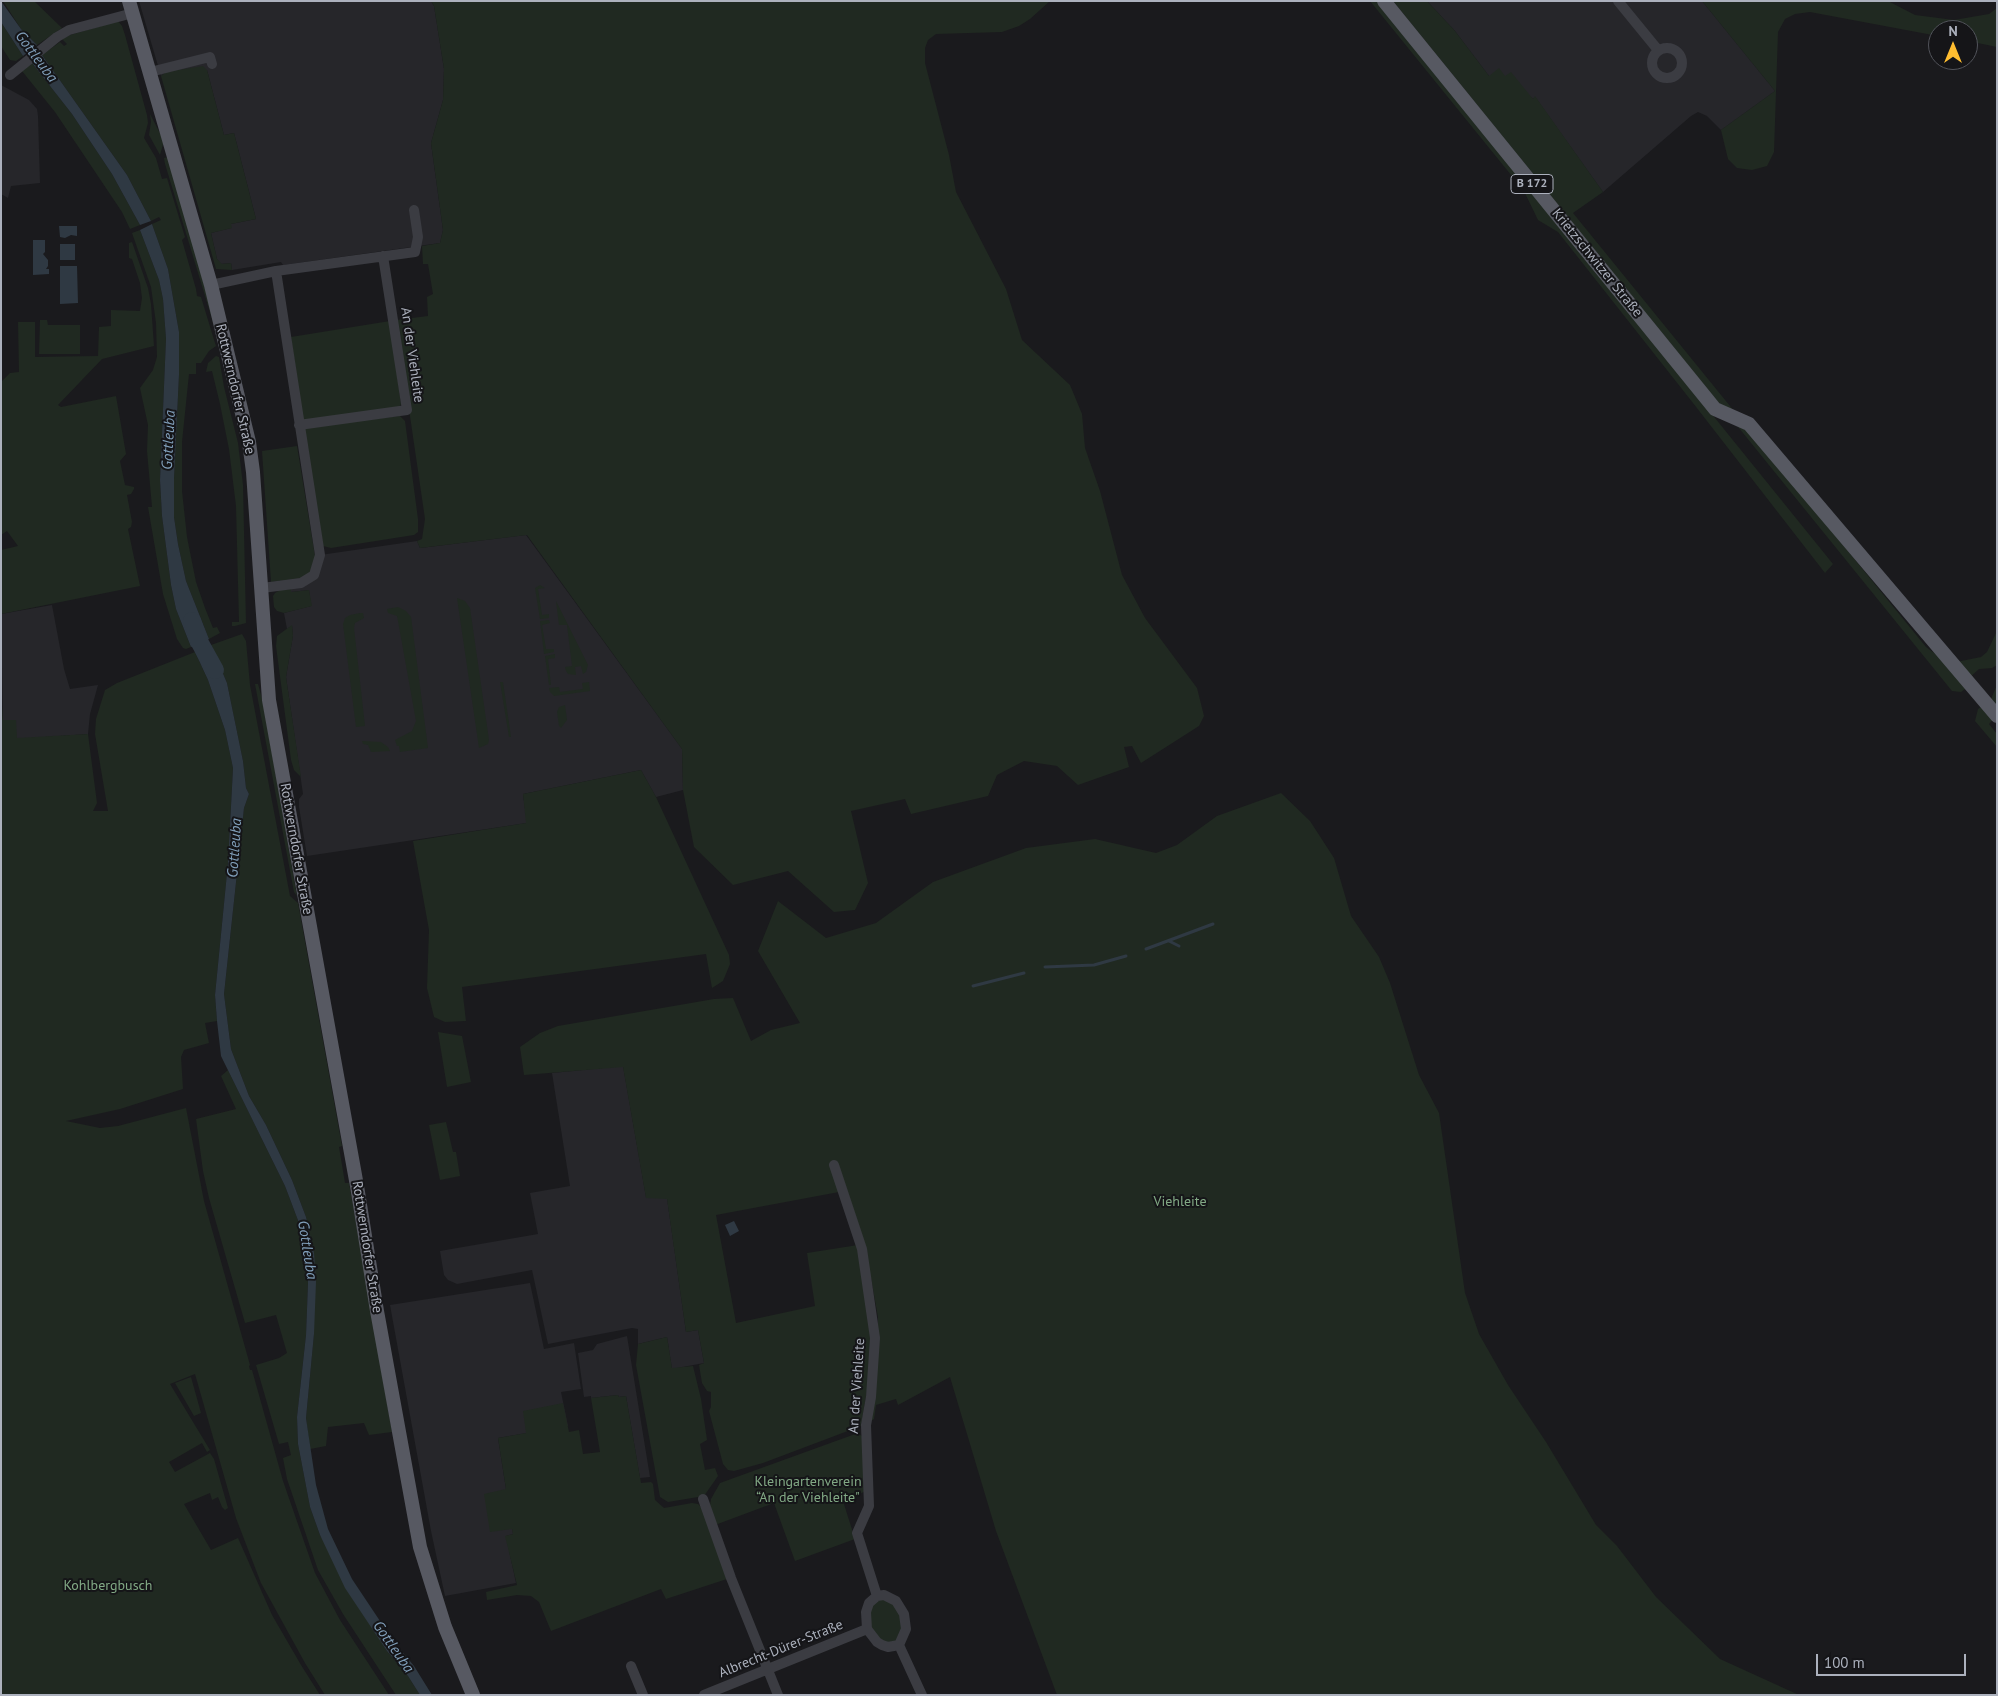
<!DOCTYPE html>
<meta charset="utf-8">
<style>
body{margin:0}
#map{position:relative;width:1998px;height:1696px;overflow:hidden;background:#1a1a1d;font-family:"PT Sans",sans-serif}
canvas{display:block}
.frame{position:absolute;inset:0;border:2px solid #acb1bd;pointer-events:none}
.north{position:absolute;left:1928px;top:20px;width:50px;height:50px;box-sizing:border-box;background:#151518;border:1px solid #51535a;border-radius:50%;rotate:0deg;font-size:14px;font-weight:700;line-height:20px;text-align:center;color:#acb1bd}
.north::after{content:'';display:block;margin:auto;width:18px;height:22px;background:#ffbd30;clip-path:polygon(50% 0,100% 100%,50% 72%,0 100%)}
.scale{position:absolute;left:1816px;top:1654px;width:150px;height:22px;box-sizing:border-box;border:2px solid #acb1bd;border-top:0;padding-left:6px;font-size:15px;line-height:18px;white-space:nowrap;color:#acb1bd;-webkit-text-stroke:4px #151518;paint-order:stroke}
</style>
<div id="map">
<canvas width="1998" height="1696"></canvas>
<div class="frame"></div>
<div class="north">N</div>
<div class="scale">100 m</div>
</div>
<script>
const g = document.querySelector('canvas').getContext('2d');
g.lineJoin = 'round';
function paint(path, color) { g.fillStyle = color; g.fill(path, 'evenodd'); }
const toPath = rows => new Path2D(rows.map(r => 'M' + r).join(''));
function strokePath(path, color, width, dash) { g.strokeStyle = color; g.lineWidth = width; g.lineCap = dash ? 'butt' : 'round'; g.setLineDash(dash || []); g.stroke(path); }
function drawText(font, color, halo, rows, align = 'center') {
  g.font = font + ' "PT Sans",sans-serif'; g.lineWidth = 4; g.setLineDash([]); g.textBaseline = 'middle'; g.strokeStyle = halo; g.fillStyle = color; for (const [text, x, y, turn = 0] of rows) {
    g.save(); g.translate(x, y); g.rotate((+turn || 0) * Math.PI / 180); g.textAlign = isNaN(turn) ? turn : align; if (halo) g.strokeText(text, 0, 0); g.fillText(text, 0, 0); g.restore();
  }
}
const built = toPath([
 [139,1,431,1,434,6,444,69,443,100,431,143,443,230,440,243,283,265,281,262,232,270,231,263,221,264,217,259,211,233,231,228,231,224,256,219,234,133,224,135,207,70,166,72,161,76],
 [1427,1,1702,1,1775,91,1721,130,1707,116,1698,112,1691,116,1603,192,1535,97,1533,99,1505,76,1489,76,1455,31],
 [1,85,29,100,37,109,38,116,40,183,11,186,8,198,1,194],
 [526,535,682,749,683,790,656,797,641,770,523,794,527,823,307,856,299,807,299,799,303,794,286,677,293,635,292,626,287,629,284,613,311,606,309,590,291,592,279,581,315,556,327,554,417,541,420,548],
 [52,605,64,669,70,689,98,685,90,714,88,734,17,739,3,720,1,614],
 [623,1066,646,1197,667,1198,686,1332,698,1330,704,1363,672,1369,667,1337,638,1344,638,1329,632,1328,548,1344,532,1270,457,1284,448,1280,444,1275,440,1251,538,1234,530,1193,570,1186,552,1073],
 [530,1283,544,1349,574,1343,581,1389,561,1392,568,1426,498,1438,513,1534,506,1536,516,1583,445,1596,431,1531,390,1305],
 [627,1336,650,1477,640,1478,626,1396,619,1397,618,1395,591,1398,591,1396,584,1397,578,1353,593,1350,597,1344]
]);
const green = toPath([
 [3,1,34,1,62,28,37,45,21,29],
 [431,1,1050,1,1030,19,1019,26,1002,32,936,34,928,40,925,48,925,63,949,155,956,192,1006,289,1022,340,1070,385,1082,414,1085,448,1100,491,1122,575,1145,618,1197,688,1204,716,1199,726,1141,763,1132,746,1124,747,1129,767,1078,785,1057,766,1024,761,997,775,988,796,911,814,905,799,851,811,868,883,855,910,834,912,788,871,733,885,694,847,683,790,682,749,527,535,420,548,417,541,422,539,425,519,396,320,428,316,427,297,433,294,428,264,423,264,422,246,440,243,443,230,431,143,443,100,444,69,434,6],
 [1370,1,1378,1,1833,564,1825,573,1693,403,1558,232,1538,220,1524,191],
 [1393,1,1427,1,1455,31,1489,76,1499,68,1505,76,1511,72,1533,99,1535,96,1603,192,1573,213,1926,647,1941,658,1956,662,1981,657,1987,652,1997,631,1997,665,1992,668,1979,669,1968,679,1965,689,1961,692,1952,691],
 [1702,1,1888,1,1915,15,1954,20,1989,14,1997,8,1997,47,1968,41,1968,30,1938,30,1938,36,1810,12,1795,14,1785,19,1778,32,1774,152,1767,166,1752,170,1737,168,1728,159,1721,130,1775,91],
 [118,21,122,26,125,35,147,115,148,123,144,138,156,158,162,179,167,178,185,237,182,240,196,289,197,296,201,297,215,343,216,346,209,351,201,363,196,363,196,374,189,374,182,442,182,491,187,537,196,582,205,608,213,628,217,627,220,633,209,639,186,581,178,544,174,517,174,479,179,375,179,332,168,269,152,224,161,220,159,217,151,221,127,175,42,55,60,42,64,46,67,44,62,39,70,35],
 [1,22,23,56,16,61,10,60,1,46],
 [32,63,72,114,112,174,140,225,130,229,122,212,55,112,22,71],
 [203,66,207,70,224,135,234,133,256,219,231,224,232,228,211,233,217,259,222,264,231,263,232,270,216,269,161,76,166,72],
 [150,114,164,141,160,155,149,135,151,122],
 [168,157,200,269,219,342,165,164,164,158],
 [140,230,159,280,163,299,166,339,160,480,162,516,171,585,176,609,191,647,186,649,183,648,177,639,163,594,148,507,152,507,147,451,148,425,140,388,153,370,157,357,156,323,151,287,132,233],
 [132,242,148,288,151,304,154,346,102,359,58,405,61,407,116,396,126,454,120,461,125,485,134,487,134,489,131,494,127,495,132,522,131,527,128,529,140,586,1,614,1,550,18,546,7,531,1,535,1,382,10,373,19,372,18,322,35,322,35,357,98,356,99,327,111,326,111,310,140,311,142,298,140,283,132,259,129,258,129,243],
 [40,320,47,320,48,325,80,325,80,354,39,354],
 [390,321,401,404,398,409,303,421,291,337],
 [216,356,219,357,224,387,238,443,243,485,246,623,235,626,232,626,232,622,239,622,236,506,229,449,220,404,212,371,206,372,208,363],
 [400,416,405,421,418,519,418,532,414,535,331,548,323,546,304,427],
 [297,446,315,556,311,572,301,578,271,582,262,451],
 [540,585,545,588,538,589,542,615,549,614,549,618,540,619,535,588],
 [291,589,291,592,309,590,312,606,284,613,277,611,274,607,273,596,275,593,280,590],
 [457,598,465,601,470,608,489,740,488,744,479,748],
 [556,601,588,665,586,672,583,674,581,666,575,667,576,675,568,674,566,671,565,667,572,666,567,625,559,625],
 [398,607,406,611,411,617,428,748,400,752,399,746,397,746,395,740,412,731,416,721,398,621,397,616,388,613,387,609],
 [360,613,363,613,364,618,355,623,354,628,365,726,356,727,343,624,345,618,350,615],
 [549,620,550,623,542,625,546,649,554,649,554,652,544,654,540,621],
 [292,625,293,636,286,677,301,777,294,770,291,760,276,646,277,636],
 [242,634,246,641,250,685,290,896,298,903,342,1146,339,1147,345,1183,349,1183,392,1432,369,1435,364,1423,328,1427,326,1446,310,1449,306,1418,314,1334,306,1217,292,1180,266,1125,249,1096,231,1049,224,994,244,808,249,794,246,788,243,761,227,683,211,645],
 [195,652,208,680,225,730,233,768,228,863,215,995,217,1021,205,1023,209,1043,184,1050,181,1057,183,1089,120,1109,66,1121,100,1128,118,1126,186,1108,204,1201,250,1365,249,1366,250,1370,252,1370,283,1481,315,1573,340,1620,389,1695,325,1695,305,1663,261,1583,236,1518,195,1374,170,1384,210,1450,207,1452,202,1443,169,1462,175,1472,210,1453,214,1459,228,1508,225,1510,222,1507,218,1497,212,1500,210,1493,184,1504,211,1550,238,1538,272,1615,301,1665,320,1695,1,1695,1,692,3,720,16,720,17,738,88,734,97,803,93,811,108,811,95,734,96,719,105,690,117,683],
 [555,654,555,658,548,659,551,685,549,685,545,656],
 [500,682,503,682,511,737,509,737],
 [589,682,590,691,554,696,550,692,549,688,559,687,560,692,583,689,582,683],
 [255,684,258,684,263,702,297,896,294,892],
 [1997,685,1997,715,1989,724,1997,734,1997,747,1975,721,1978,709,1991,699],
 [565,705,567,720,561,728,559,726,557,712,559,707],
 [362,741,381,742,388,747,390,751,371,752,368,745,363,744],
 [641,770,656,797,729,955,730,964,723,981,712,988,706,954,462,987,466,1021,445,1022,434,1017,427,988,429,930,413,841,526,823,523,794],
 [1281,793,1310,821,1334,858,1351,916,1379,957,1390,983,1419,1075,1439,1113,1465,1293,1479,1334,1508,1385,1546,1442,1596,1525,1617,1546,1656,1597,1720,1659,1799,1695,1057,1695,996,1531,950,1377,898,1405,896,1399,876,1405,874,1419,871,1421,878,1338,878,1317,871,1278,839,1192,716,1215,736,1323,815,1306,807,1253,858,1245,872,1338,872,1362,861,1426,763,1463,734,1471,728,1470,723,1464,709,1411,711,1407,711,1392,707,1391,702,1383,699,1365,704,1363,698,1330,686,1332,667,1199,646,1198,623,1067,524,1075,520,1047,540,1033,558,1026,714,999,733,998,751,1041,771,1030,800,1023,758,951,778,901,826,938,876,923,933,882,1026,848,1095,839,1156,853,1177,845,1217,816],
 [438,1032,462,1036,471,1082,447,1087],
 [228,1070,285,1186,299,1223,307,1262,308,1283,306,1335,297,1417,298,1444,310,1507,320,1535,387,1651,408,1676,420,1695,396,1695,343,1614,318,1570,287,1479,283,1458,291,1455,288,1442,279,1444,256,1365,279,1358,287,1353,276,1315,245,1323,209,1198,203,1171,196,1119,236,1109,221,1076],
 [446,1122,453,1152,456,1152,460,1176,440,1180,429,1125],
 [667,1337,672,1368,693,1366,701,1399,707,1440,700,1444,705,1470,715,1468,718,1476,704,1496,668,1502,660,1497,636,1365,638,1344],
 [191,1377,201,1413,194,1416,175,1383],
 [618,1395,619,1397,626,1396,641,1483,651,1482,653,1484,655,1500,664,1508,692,1503,698,1504,702,1508,727,1579,666,1599,661,1589,551,1631,539,1602,531,1596,517,1595,487,1600,486,1592,517,1585,505,1536,513,1534,512,1529,490,1532,484,1494,506,1489,498,1438,526,1433,523,1411,563,1403,569,1432,579,1430,583,1454,600,1452,591,1398],
 [858,1433,863,1437,866,1491,843,1501,855,1539,795,1561,774,1503,715,1525,710,1506,711,1499,720,1483],
 [884,1599,894,1603,904,1621,898,1642,883,1643,872,1629,870,1623,871,1606,874,1601]
]);
const water = toPath([
 [1,1,21,29,37,45,23,56,1,22],
 [42,55,127,175,151,221,140,225,112,174,72,114,32,63],
 [152,224,168,269,179,332,179,375,174,479,174,517,178,544,186,581,209,639,191,647,176,609,171,585,162,516,160,480,166,339,163,299,159,280,140,230],
 [59,226,77,226,77,236,71,235,65,238,60,237],
 [33,240,45,240,45,252,43,254,48,260,48,266,46,269,49,269,49,274,33,275],
 [60,244,75,244,75,260,60,260],
 [60,266,77,266,78,303,60,304],
 [211,645,227,683,243,761,246,788,249,794,244,808,224,994,231,1049,249,1096,266,1125,292,1180,306,1217,314,1253,316,1282,314,1334,306,1418,316,1485,328,1529,352,1579,392,1639,414,1666,432,1695,420,1695,408,1676,387,1651,345,1588,320,1535,310,1507,298,1444,297,1417,306,1335,308,1283,307,1262,299,1223,285,1186,221,1056,217,1021,215,995,228,863,233,768,225,730,208,680,195,652],
 [734,1221,739,1231,730,1236,725,1225]
]);
const stream = toPath([
 [1169,941,1179,946],
 [1146,949,1213,924],
 [1045,967,1094,965,1126,956],
 [973,986,1024,973]
]);
const river = toPath([
 [192,621,200,643,215,670]
]);
const minor = toPath([
 [1618,1,1658,50],
 '1652 63a15 15 0 1 1 30 0a15 15 0 1 1-30 0Z',
 [150,72,210,57,212,64],
 [10,75,57,37,69,30,133,13],
 [211,285,276,271,415,252,418,237,414,210],
 [299,425,407,410,383,256],
 [262,588,301,583,314,575,320,555,276,271],
 [834,1165,862,1249,875,1338,871,1397,866,1425,869,1506,857,1533,877,1596],
 [703,1499,731,1578,778,1695],
 [884,1595,896,1601,904,1614,906,1629,899,1645,888,1647,882,1645,877,1642,867,1629,866,1612,869,1603,877,1596,884,1595],
 [899,1645,922,1695],
 [631,1666,643,1695],
 [704,1695,867,1629]
]);
const major = toPath([
 [129,1,211,285,249,442,253,472,269,700,357,1186,377,1311,420,1547,445,1627,473,1695],
 [1384,1,1715,409,1749,424,1997,716]
]);
const shields = [
 [1532,184,42]
];
const shieldNames = [
 ["B 172",1532,184]
];
const streetNames = [
 ["Krietzschwitzer Straße",1597,263,51],
 ["An der Viehleite",412,355,82],
 ["Rottwerndorfer Straße",235,389,77],
 ["Rottwerndorfer Straße",296,849,80],
 ["Rottwerndorfer Straße",367,1247,81],
 ["An der Viehleite",857,1386,-86],
 ["Albrecht-Dürer-Straße",781,1649,-22]
];
const parkNames = [
 ["Viehleite",1180,1202],
 ["Kleingartenverein",808,1482],
 ["“An der Viehleite\"",808,1498],
 ["Kohlbergbusch",108,1586]
];
const waterNames = [
 ["Gottleuba",36,57,53],
 ["Gottleuba",169,440,-87],
 ["Gottleuba",235,848,-86],
 ["Gottleuba",307,1250,81],
 ["Gottleuba",393,1647,55]
];
paint(built, '#26262a');
paint(green, '#202921');
paint(water, '#2f3943');
strokePath(stream, '#2f3943', 3);
strokePath(river, '#2f3943', 18);
strokePath(minor, '#3b3c42', 10);
strokePath(major, '#575962', 14);
for (const [x, y, w] of shields) { const box = new Path2D(); box.roundRect(x - w / 2, y - 9.5, w, 19, 4); g.fillStyle = '#151518'; g.fill(box); strokePath(box, '#acb1bd', 1); }
drawText('bold 12px', '#acb1bd', null, shieldNames);
drawText('14px', '#acb1bd', '#151518', streetNames);
drawText('14px', '#82a985', '#151518', parkNames);
drawText('italic 15px', '#819fba', '#151518', waterNames);
</script>
